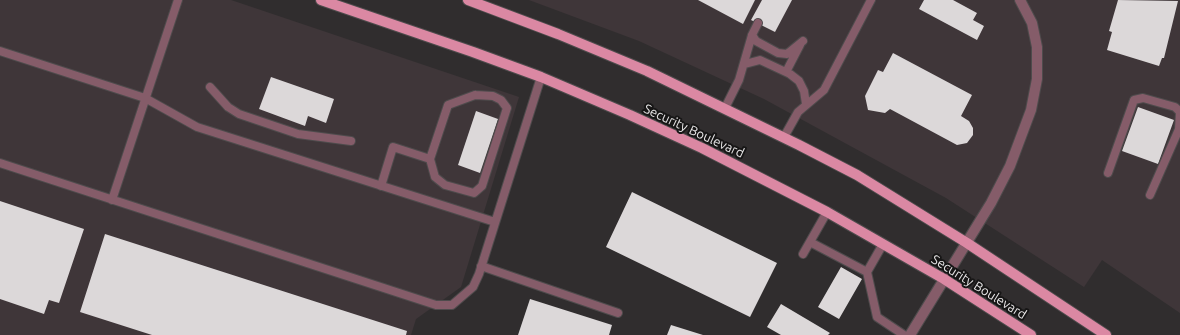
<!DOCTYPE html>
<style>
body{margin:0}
canvas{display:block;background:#302d2e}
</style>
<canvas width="1180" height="335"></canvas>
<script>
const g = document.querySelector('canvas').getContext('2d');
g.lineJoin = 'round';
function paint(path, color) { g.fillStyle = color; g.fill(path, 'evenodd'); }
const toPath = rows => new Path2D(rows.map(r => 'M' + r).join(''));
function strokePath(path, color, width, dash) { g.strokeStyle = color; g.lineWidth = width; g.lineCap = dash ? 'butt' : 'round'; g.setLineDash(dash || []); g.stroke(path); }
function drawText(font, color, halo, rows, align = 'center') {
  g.font = font + ' Ubuntu,sans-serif'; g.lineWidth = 4; g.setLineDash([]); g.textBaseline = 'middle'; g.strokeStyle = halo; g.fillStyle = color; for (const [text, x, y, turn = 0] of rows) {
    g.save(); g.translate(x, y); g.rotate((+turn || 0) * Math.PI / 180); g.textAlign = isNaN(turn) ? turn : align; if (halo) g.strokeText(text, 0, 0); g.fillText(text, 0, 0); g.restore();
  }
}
const built = toPath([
 [0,0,231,0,519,97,461,287,416,319,411,335,0,335],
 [529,0,1180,0,1180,313,1102,260,1084,287,946,198,764,99,639,41]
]);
const building = toPath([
 [698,0,755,0,743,24],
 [762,0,792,0,775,32,751,20],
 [924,0,953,0,977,13,973,20,984,26,977,40,919,9],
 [1118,0,1178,1,1164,58,1162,58,1159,66,1107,50,1112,32,1109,31],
 [893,53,972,95,961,116,969,121,973,128,973,135,967,143,957,145,890,109,885,113,868,110,865,96,878,70,883,72],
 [271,77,334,99,326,123,308,116,305,126,259,109],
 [1138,107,1174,120,1158,164,1122,151],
 [476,111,498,119,480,173,458,165],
 [632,192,777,263,750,317,606,247],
 [0,201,84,229,59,303,49,300,44,314,0,299],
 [105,234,407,331,406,335,152,335,80,312],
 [841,267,862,279,839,319,818,307],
 [530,299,612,325,609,335,518,335],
 [781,304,830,333,828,335,781,335,767,327],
 [671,325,703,335,667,335]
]);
const lane = toPath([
 [752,35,756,41,778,53,787,54,803,41],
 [0,51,145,98,197,127,495,222],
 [745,64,760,60,790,74,799,81,804,91,806,104],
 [786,72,800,45],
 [210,87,228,107,239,114,298,134,351,141],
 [475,95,493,96,501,100,507,108,482,186,474,193,445,185,435,177,430,159,448,105,475,95],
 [725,108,739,80,752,35,758,23],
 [784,137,798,112,824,90,871,0],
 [0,163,436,305,452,305,473,287,479,274,541,77],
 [1108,173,1134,100,1143,98,1175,107,1180,112,1179,129,1150,195],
 [381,186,393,147,430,159],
 [112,200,178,0],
 [810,242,867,272,877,317,904,335],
 [803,254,827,212],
 [481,266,618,313],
 [867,272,883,244]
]);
const street = toPath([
 [910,335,991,203,1010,166,1031,110,1037,79,1037,47,1032,23,1020,0]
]);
const primary = toPath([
 [321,0,473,52,541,77,630,115,702,148,827,212,944,279,1031,335],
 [468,0,558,34,647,71,799,145,857,175,967,243,1106,335]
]);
const streetNames = [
 ["Security Boulevard",694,131,25],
 ["Security Boulevard",979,287,32]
];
paint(built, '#3f3639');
paint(building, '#dcd8d9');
strokePath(lane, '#4e4b4c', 10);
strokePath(street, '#4e4b4c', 12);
strokePath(primary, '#4e4b4c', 12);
strokePath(lane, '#855c69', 8);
strokePath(street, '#855c69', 10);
strokePath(primary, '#db88a3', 10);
drawText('13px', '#e9e7e8', '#171616', streetNames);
</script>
